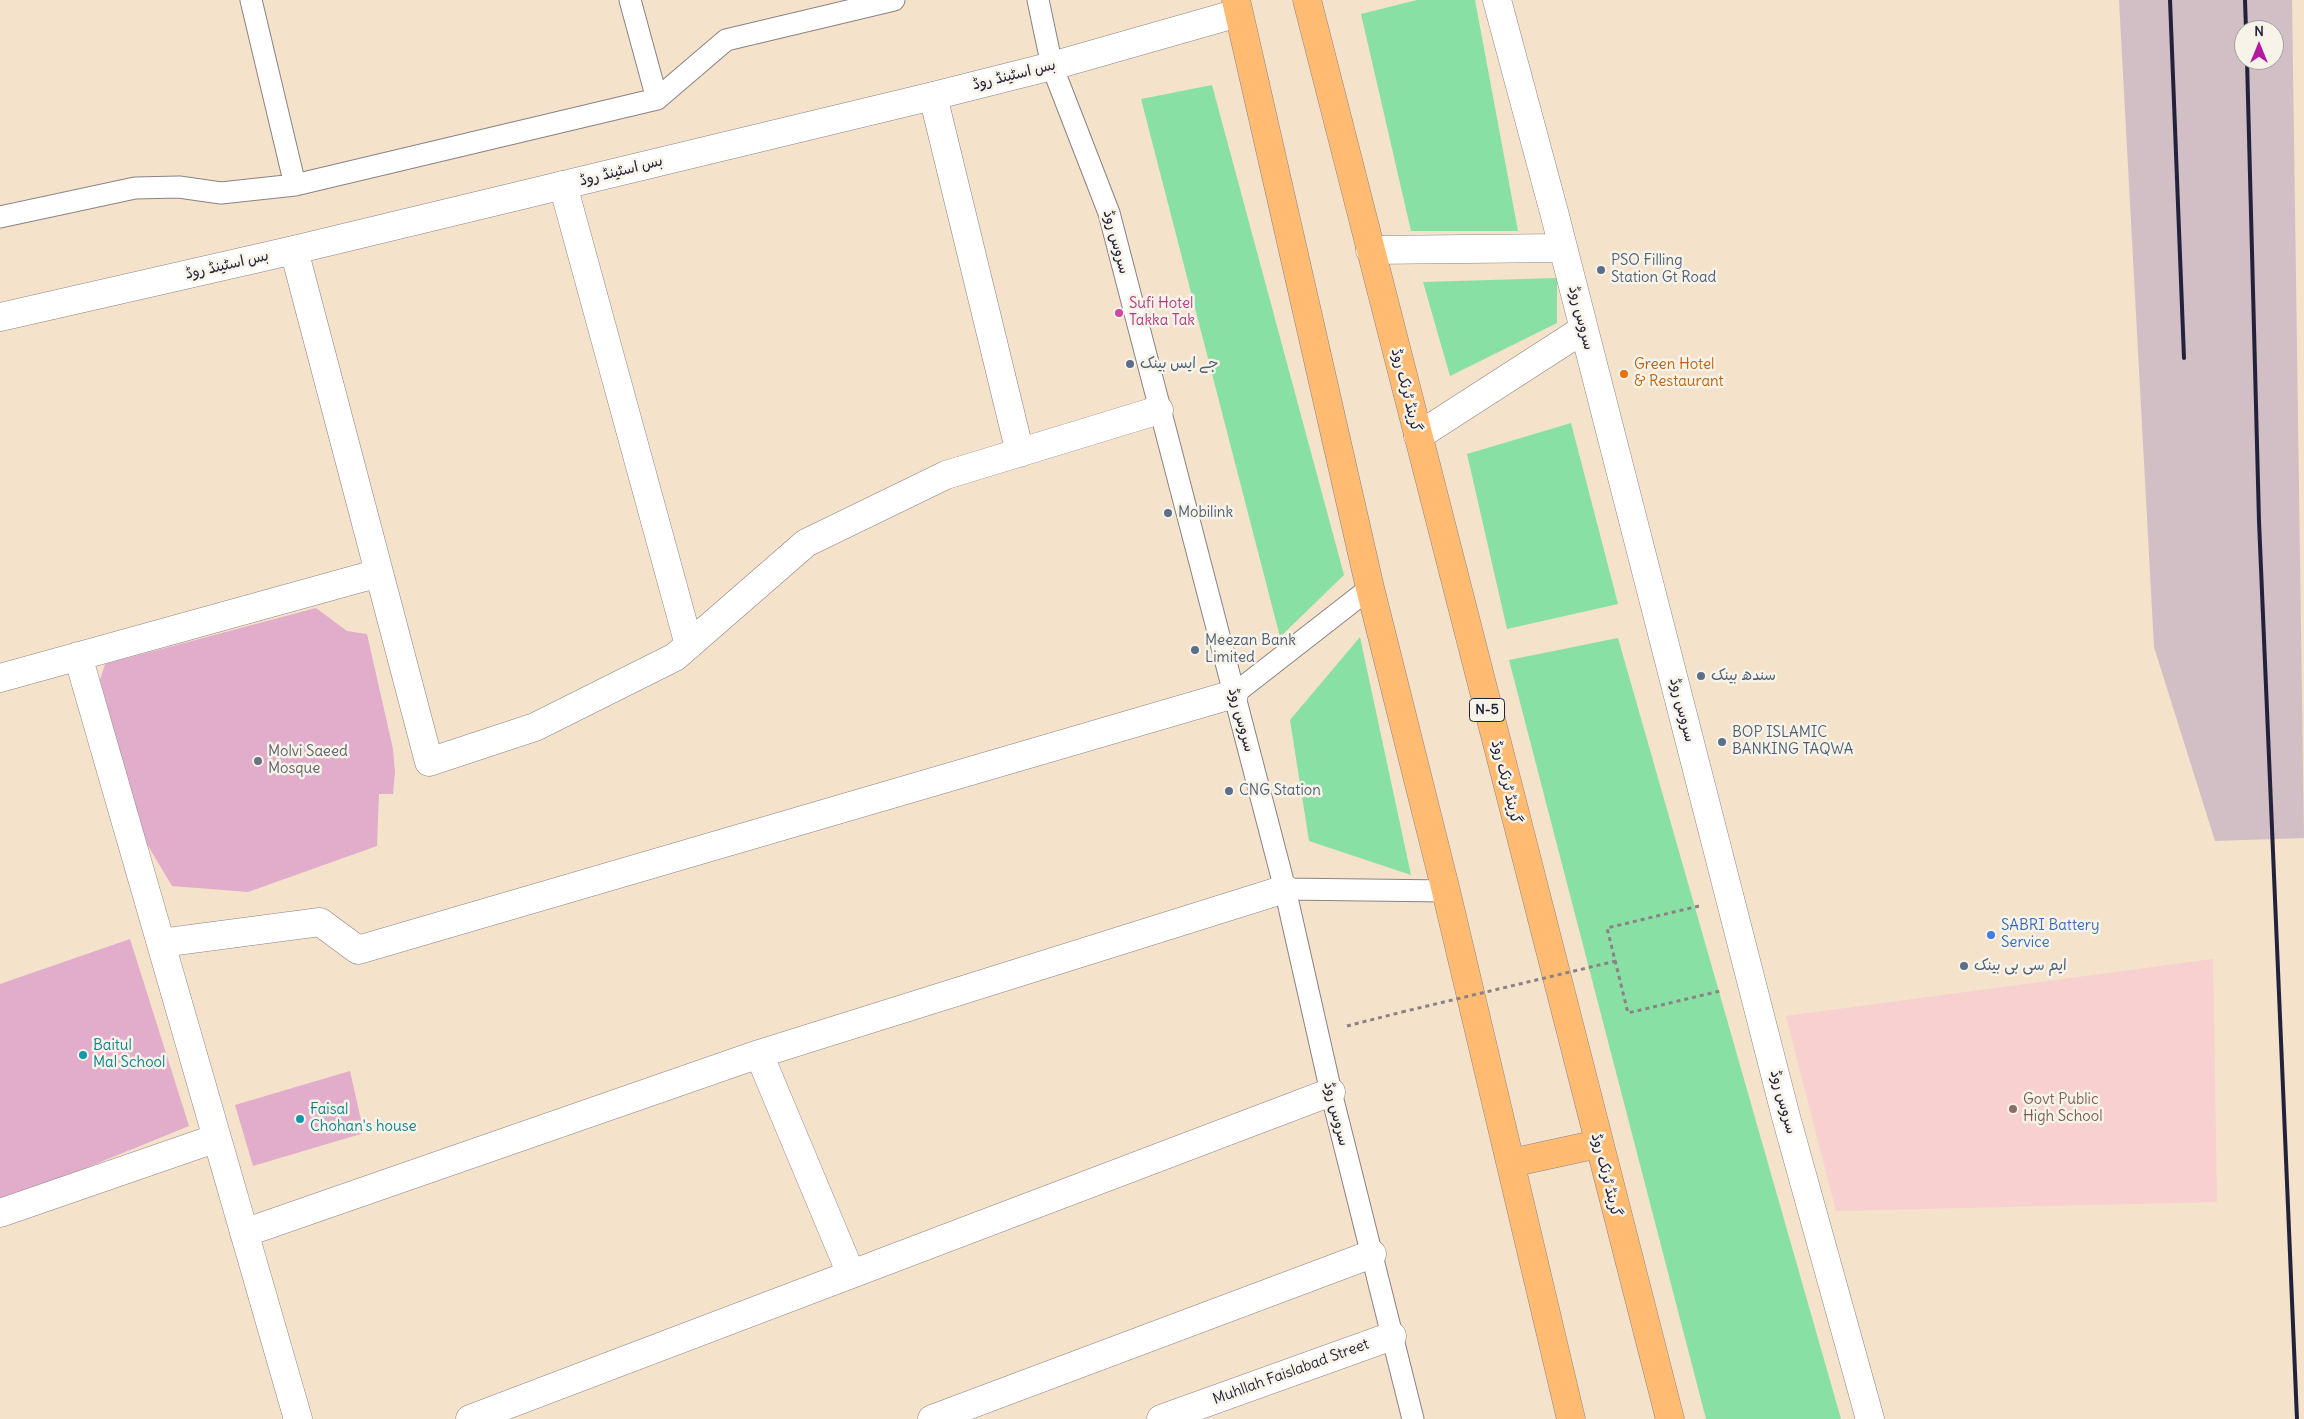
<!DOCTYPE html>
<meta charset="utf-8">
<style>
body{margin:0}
#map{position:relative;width:2304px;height:1419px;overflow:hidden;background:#f4e2cb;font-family:Delius,sans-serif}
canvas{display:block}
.north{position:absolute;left:2234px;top:20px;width:50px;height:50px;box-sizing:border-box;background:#f7f3e8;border:1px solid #a29fa3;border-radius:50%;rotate:0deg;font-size:14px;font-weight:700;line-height:20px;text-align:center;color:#22223b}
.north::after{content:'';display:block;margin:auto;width:18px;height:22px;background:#b5179e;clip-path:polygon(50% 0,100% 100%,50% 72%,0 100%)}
</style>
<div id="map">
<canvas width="2304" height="1419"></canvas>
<div class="north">N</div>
</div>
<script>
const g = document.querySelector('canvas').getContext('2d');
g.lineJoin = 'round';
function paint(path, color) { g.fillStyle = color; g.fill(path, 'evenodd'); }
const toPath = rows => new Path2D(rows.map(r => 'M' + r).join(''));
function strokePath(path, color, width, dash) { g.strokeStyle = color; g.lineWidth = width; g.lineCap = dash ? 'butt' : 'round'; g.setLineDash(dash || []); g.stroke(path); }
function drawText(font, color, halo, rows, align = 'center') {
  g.font = font + ' Delius,"Playpen Sans Arabic",sans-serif'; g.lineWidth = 5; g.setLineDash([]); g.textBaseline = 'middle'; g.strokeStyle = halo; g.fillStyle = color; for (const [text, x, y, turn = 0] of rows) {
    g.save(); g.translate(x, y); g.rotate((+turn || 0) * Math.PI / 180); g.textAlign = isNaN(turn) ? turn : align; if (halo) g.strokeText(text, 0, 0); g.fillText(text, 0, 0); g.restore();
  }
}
const built = toPath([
 [2213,959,2217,1202,1836,1211,1786,1016]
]);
const industrial = toPath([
 [2119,0,2292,0,2304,838,2215,841,2154,647],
 [2244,30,2274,30,2274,60,2244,60]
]);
const green = toPath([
 [1417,0,1475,0,1518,231,1411,231,1361,14],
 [1212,85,1344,575,1280,637,1141,99],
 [1557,278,1557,323,1450,376,1423,282],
 [1571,423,1618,604,1507,629,1467,454],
 [1360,637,1411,875,1309,841,1290,720],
 [1618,638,1841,1419,1706,1419,1509,660]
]);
const building = toPath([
 [316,608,347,631,367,634,393,749,395,772,393,794,379,794,377,846,248,892,172,886,144,839,100,680,105,664],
 [130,939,189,1126,0,1203,0,984],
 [350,1071,364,1133,253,1166,235,1105]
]);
const path = toPath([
 [1699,906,1607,928,1628,1013,1720,991],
 [1347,1026,1402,1012]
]);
const service = toPath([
 [251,0,295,185],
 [630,0,657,99],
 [1038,0,1052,66,1109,213,1285,889,1331,1092,1413,1419],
 [0,217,135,188,179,187,221,193,295,185,657,99,726,40,894,0],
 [1234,694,1370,588],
 [1285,889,1446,891]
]);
const minor = toPath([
 [1497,0,1554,212,1786,1117,1870,1419],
 [933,96,1020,453],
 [563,185,689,645],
 [294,250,429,762,535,727,675,657,806,543,946,475,1159,410],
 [1370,250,1563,248],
 [1418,436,1584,329],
 [78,656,298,1419],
 [0,678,379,573],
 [161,943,320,922,358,950,1234,694],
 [759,1054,851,1274],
 [0,1213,217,1138],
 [244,1233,759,1054,1285,889],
 [470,1419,1331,1092],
 [932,1419,1372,1254],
 [1161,1419,1392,1336]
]);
const tertiary = toPath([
 [0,317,294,250,933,96,1052,66,1238,13]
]);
const trunk = toPath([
 [1236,0,1370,588,1446,891,1571,1419],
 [1307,0,1670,1419],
 [1511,1163,1598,1144]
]);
const rail = toPath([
 [2170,0,2184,358],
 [2245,0,2246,30],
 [2247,60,2259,521,2297,1419]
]);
const pathBridge = toPath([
 [1402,1012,1616,961]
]);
const markers = [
 [1601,270,5,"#5c6f8a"],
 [1119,313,5,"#d1479c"],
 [1130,364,5,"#5c6f8a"],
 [1624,374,5,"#e8710a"],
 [1168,513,5,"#5c6f8a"],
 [1195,650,5,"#5c6f8a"],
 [1701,676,5,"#5c6f8a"],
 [1722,742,5,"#5c6f8a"],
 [258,761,5,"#6b7280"],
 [1229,791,5,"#5c6f8a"],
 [1991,935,5,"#3f7fe0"],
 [1964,966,5,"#5c6f8a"],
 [83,1055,5,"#0f9aa8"],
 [2013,1109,5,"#8d6e63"],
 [300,1119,5,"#0f9aa8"]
];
const shields = [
 [1487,710,35]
];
const shieldNames = [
 ["N-5",1487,710]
];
const streetNames = [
 ["بس اسٹینڈ روڈ",1014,75,-14],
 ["بس اسٹینڈ روڈ",621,171,-14],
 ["سروس روڈ",1116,242,75],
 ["بس اسٹینڈ روڈ",227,265,-13],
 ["سروس روڈ",1581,318,76],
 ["گرینڈ ٹرنک روڈ",1406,390,76],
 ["سروس روڈ",1682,710,76],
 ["سروس روڈ",1241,720,75],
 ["گرینڈ ٹرنک روڈ",1506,782,76],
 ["سروس روڈ",1783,1102,75],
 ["سروس روڈ",1336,1114,76],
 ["گرینڈ ٹرنک روڈ",1606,1175,76],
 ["Muhllah Faislabad Street",1291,1372,-20]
];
const serviceNames = [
 ["PSO Filling",1611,261],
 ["Station Gt Road",1611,278],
 ["جے ایس بینک",1140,364],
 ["Mobilink",1178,513],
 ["Meezan Bank",1205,641],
 ["Limited",1205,658],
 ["سندھ بینک",1711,676],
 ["BOP ISLAMIC",1732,733],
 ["BANKING TAQWA",1732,750],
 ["CNG Station",1239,791],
 ["ایم سی بی بینک",1974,966]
];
const hotelNames = [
 ["Sufi Hotel",1129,304],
 ["Takka Tak",1129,321]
];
const foodNames = [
 ["Green Hotel",1634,365],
 ["& Restaurant",1634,382]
];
const worshipNames = [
 ["Molvi Saeed",268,752],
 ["Mosque",268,769]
];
const shopNames = [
 ["SABRI Battery",2001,926],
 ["Service",2001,943]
];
const cultureNames = [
 ["Baitul",93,1046],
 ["Mal School",93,1063],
 ["Faisal",310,1110],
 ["Chohan's house",310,1127]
];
const educationNames = [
 ["Govt Public",2023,1100],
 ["High School",2023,1117]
];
paint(built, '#f7d0cf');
paint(industrial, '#d2bec5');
paint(green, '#89e0a4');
paint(building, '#e1adcb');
strokePath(service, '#8b8283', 23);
strokePath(minor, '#8b8283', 29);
strokePath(tertiary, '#8b8283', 29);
strokePath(trunk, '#8b8283', 29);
strokePath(path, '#8b8283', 3, [4, 4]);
strokePath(service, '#fff', 21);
strokePath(minor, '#fff', 28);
strokePath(tertiary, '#fff', 28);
strokePath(trunk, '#ffbb71', 28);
strokePath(rail, '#22223b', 4);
strokePath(pathBridge, '#8b8283', 3, [4, 4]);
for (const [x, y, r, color] of markers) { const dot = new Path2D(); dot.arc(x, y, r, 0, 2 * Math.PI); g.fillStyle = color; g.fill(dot); strokePath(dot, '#f7f3e8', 2); }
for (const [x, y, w] of shields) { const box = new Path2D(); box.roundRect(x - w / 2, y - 11.5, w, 23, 4); g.fillStyle = '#f7f3e8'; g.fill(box); strokePath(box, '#22223b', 1); }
drawText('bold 14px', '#22223b', null, shieldNames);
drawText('15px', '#22223b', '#f7f3e8', streetNames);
drawText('15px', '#4e5e75', '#f7f3e8', serviceNames, 'left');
drawText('15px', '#b23c85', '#f7f3e8', hotelNames, 'left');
drawText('15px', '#c56008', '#f7f3e8', foodNames, 'left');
drawText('15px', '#5b616d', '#f7f3e8', worshipNames, 'left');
drawText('15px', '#366cbe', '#f7f3e8', shopNames, 'left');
drawText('15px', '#0d838f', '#f7f3e8', cultureNames, 'left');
drawText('15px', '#785e54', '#f7f3e8', educationNames, 'left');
</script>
